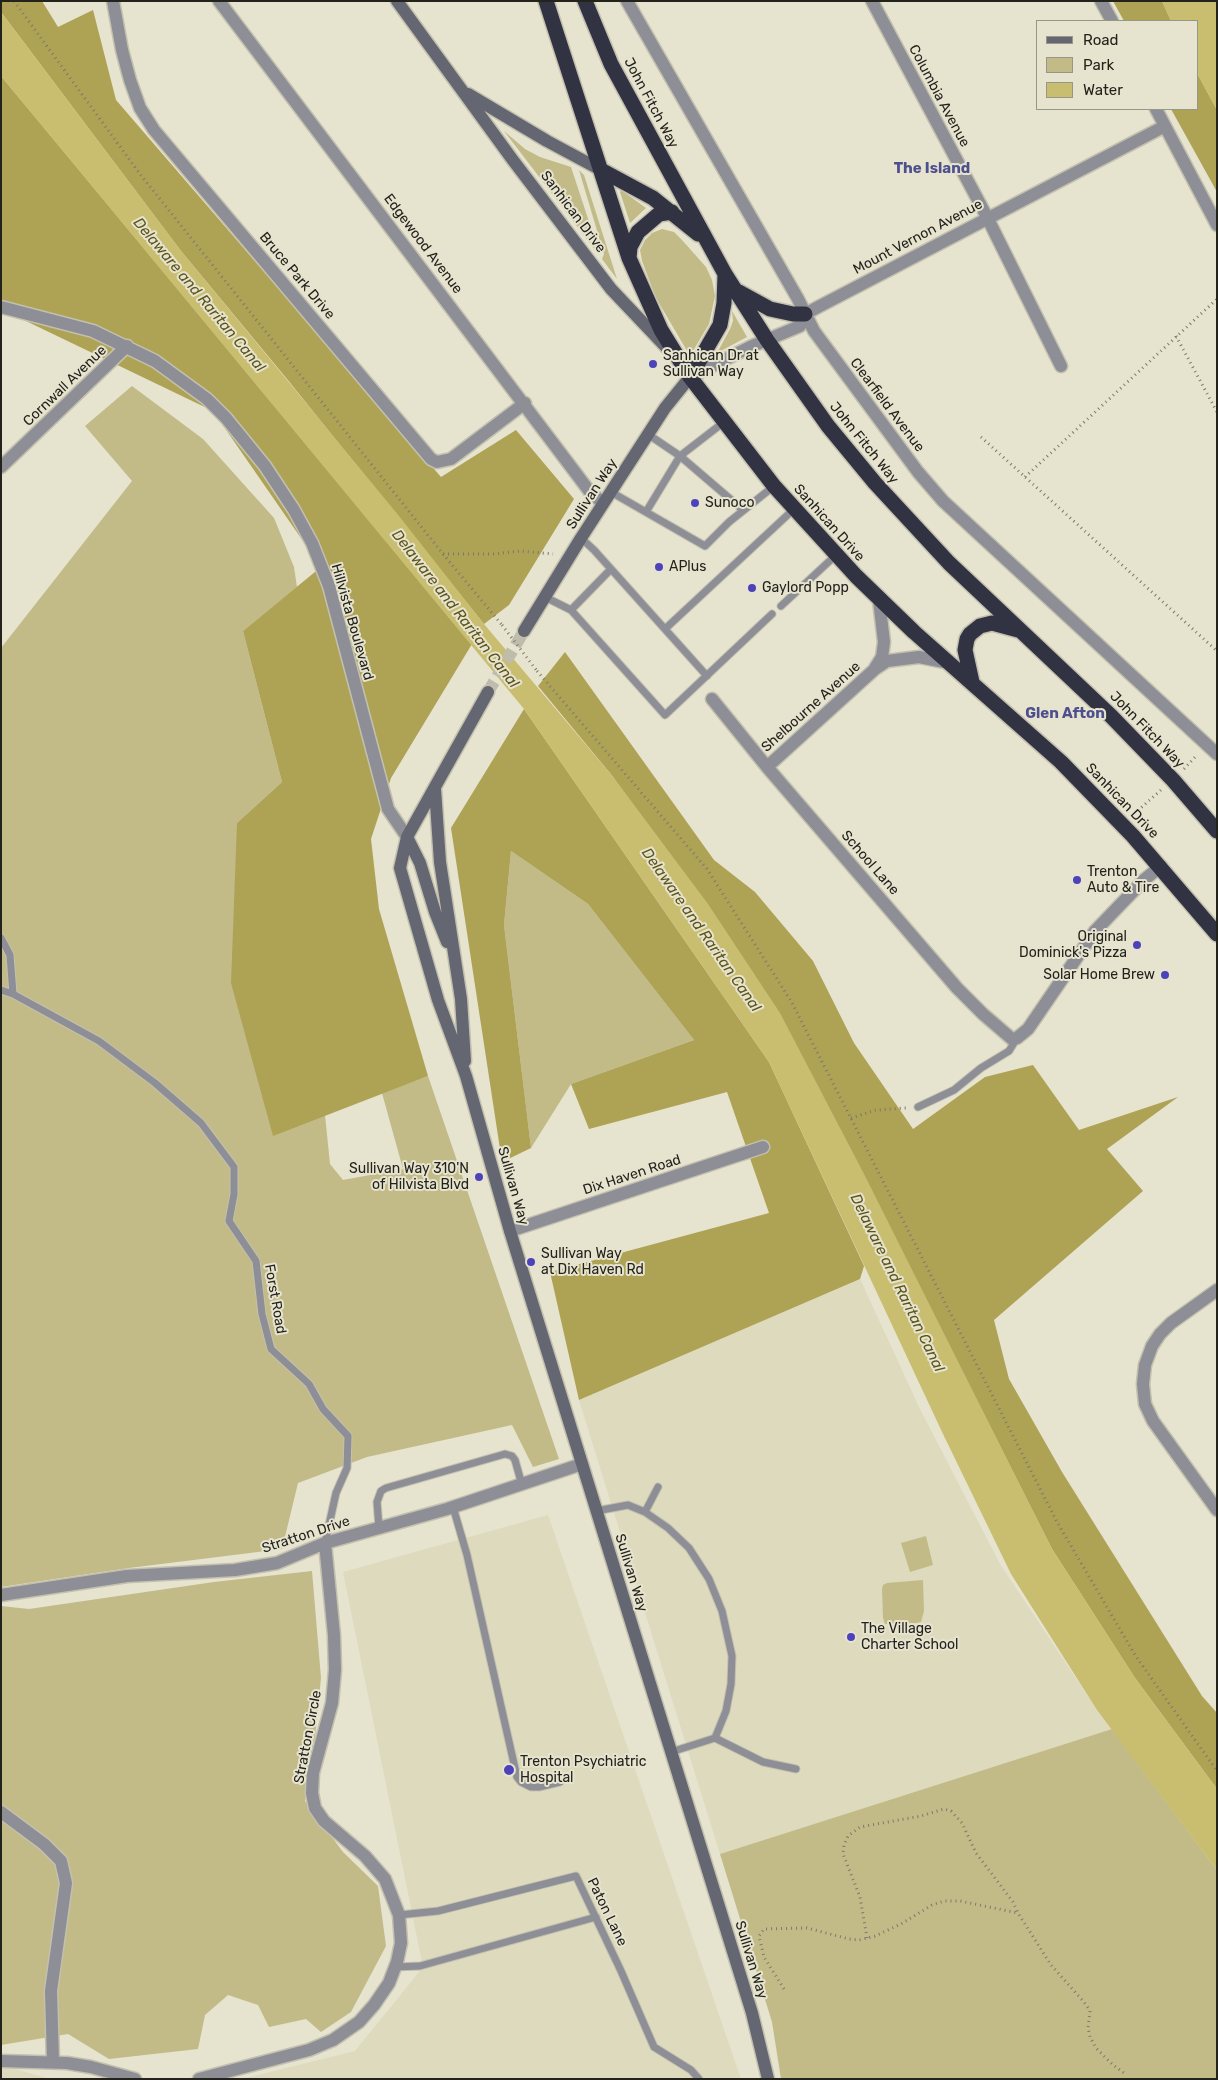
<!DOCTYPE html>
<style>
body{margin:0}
#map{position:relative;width:1218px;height:2080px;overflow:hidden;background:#e6e3cf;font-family:Rubik,sans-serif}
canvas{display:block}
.frame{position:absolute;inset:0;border:2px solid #23221b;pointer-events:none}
.legend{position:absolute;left:1036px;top:20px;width:162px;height:90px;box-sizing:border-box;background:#e6e3cf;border:1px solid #989687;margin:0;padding:6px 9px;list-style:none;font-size:15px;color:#23221b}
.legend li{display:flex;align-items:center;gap:10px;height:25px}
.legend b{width:25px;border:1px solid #989687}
</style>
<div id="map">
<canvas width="1218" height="2080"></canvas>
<div class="frame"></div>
<ul class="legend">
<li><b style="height:6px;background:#646671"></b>Road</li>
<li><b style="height:14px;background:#c2bb88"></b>Park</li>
<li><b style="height:14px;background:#c9bd70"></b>Water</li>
</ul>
</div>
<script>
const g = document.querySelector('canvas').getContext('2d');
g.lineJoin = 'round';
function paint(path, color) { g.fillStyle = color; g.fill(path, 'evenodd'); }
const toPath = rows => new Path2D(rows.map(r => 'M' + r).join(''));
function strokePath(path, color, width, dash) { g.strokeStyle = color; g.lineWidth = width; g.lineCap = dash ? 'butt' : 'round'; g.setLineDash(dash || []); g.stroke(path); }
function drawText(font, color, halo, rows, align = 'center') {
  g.font = font + ' Rubik,sans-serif'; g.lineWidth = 4; g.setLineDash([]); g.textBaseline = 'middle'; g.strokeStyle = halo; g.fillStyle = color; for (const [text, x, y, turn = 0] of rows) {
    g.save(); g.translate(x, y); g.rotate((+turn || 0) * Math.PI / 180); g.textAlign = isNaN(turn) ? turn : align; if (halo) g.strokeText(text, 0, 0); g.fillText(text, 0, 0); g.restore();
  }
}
const built = toPath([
 [860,1279,919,1407,1000,1564,1097,1710,1112,1729,720,1854,579,1400],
 [548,1515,741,2079,242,2079,355,2051,423,1967,343,1572],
 [1,2069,15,2069,50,2079,1,2079]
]);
const green = toPath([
 [504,131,525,149,540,157,571,167,599,252,596,251],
 [579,170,584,175,617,279,602,259,604,254],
 [621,190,646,208,630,223,620,192],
 [662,229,674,232,682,240,706,267,712,280,715,296,709,324,690,356,656,298,642,261,640,250,645,240,652,233],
 [732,311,747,337,717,353,730,329,733,321],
 [132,386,203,439,274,518,294,567,297,587,243,631,282,782,237,823,273,1135,325,1115,330,1164,343,1180,403,1169,382,1093,428,1076,559,1459,533,1467,512,1425,367,1457,298,1483,282,1549,129,1568,1,1587,1,648,132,481,85,426],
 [511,851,588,904,694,1040,571,1084,531,1148,504,925],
 [926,1536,933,1565,910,1572,901,1543],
 [312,1571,321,1678,315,1738,305,1801,343,1852,378,1886,386,1946,351,2012,321,2032,306,2019,269,2027,258,2005,228,1995,205,2015,198,2049,109,2059,68,2034,1,2045,1,1606,29,1609,214,1582],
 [923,1580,924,1611,921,1622,916,1623,885,1624,883,1618,882,1589,883,1585,887,1583],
 [1112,1729,1217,1870,1217,2079,781,2079,772,2022,720,1854]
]);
const forest = toPath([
 [1,1,42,1,58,27,93,10,116,100,441,477,516,430,574,499,509,605,484,624,287,379,181,251,1,12],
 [1113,1,1162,1,1171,21,1124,21],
 [1197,73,1217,110,1217,192,1171,109,1197,109],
 [1,76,472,644,391,778,371,839,379,909,428,1076,273,1136,231,983,237,823,282,782,243,631,321,567,213,411,1,309],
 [565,652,714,860,755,892,813,961,854,1043,913,1129,985,1077,1033,1065,1079,1130,1178,1097,1107,1149,1143,1191,994,1320,1009,1379,1062,1472,1202,1696,1217,1713,1217,1789,1135,1678,1052,1549,950,1347,614,778,538,686],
 [524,709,769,1062,864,1266,860,1279,579,1400,550,1272,769,1213,727,1092,589,1129,571,1084,694,1040,588,904,511,851,504,925,531,1148,502,1162,451,828]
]);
const water = toPath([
 [1162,1,1217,1,1217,110,1197,73,1197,21,1171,21],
 [1,12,181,251,399,516,484,624,614,778,708,904,780,1013,863,1172,1052,1549,1135,1678,1217,1789,1217,1870,1097,1710,1011,1574,943,1434,769,1062,524,709,1,76]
]);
const secondaryTunnel = toPath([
 [488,692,524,631]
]);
const path = toPath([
 [14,1,140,174,443,554,502,625],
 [1176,336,1217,412],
 [981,437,1217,651],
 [1025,477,1217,299],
 [443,554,494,554,520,551,553,554],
 [537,671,707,869,791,1001,1057,1522,1135,1655,1217,1771],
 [1184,769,1197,755],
 [1134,814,1161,790],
 [851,1118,876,1110,906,1108],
 [867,1938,860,1897,843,1854,844,1845,848,1836,860,1827,921,1816,944,1809,951,1811,962,1823,976,1853,1013,1902,1018,1913,1051,1965,1084,2002,1090,2011,1088,2028,1090,2037,1096,2048,1112,2064,1124,2073],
 [784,1989,764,1957,759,1936,764,1929,807,1928,849,1939,859,1940,875,1936,901,1924,932,1905,944,1901,960,1901,1018,1913]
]);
const lane = toPath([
 [649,435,680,456,724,422],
 [611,492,705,546,729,522,774,486],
 [646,512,680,456,743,510],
 [581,538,594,550,707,676],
 [611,569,571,610,665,715,772,614],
 [545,597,571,610],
 [781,606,836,555],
 [665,629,794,509],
 [1,938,10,955,13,994,99,1041,155,1083,201,1123,234,1167,234,1194,229,1221,256,1261,262,1314,271,1349,309,1384,323,1409,348,1436,347,1468,336,1493,325,1543],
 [1,990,13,994],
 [918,1107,954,1090,981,1068,1009,1051,1017,1038],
 [453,1507,467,1555,517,1777,521,1782,531,1787,539,1787,560,1782],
 [596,1511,628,1505,645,1512,668,1528,689,1548,709,1579,722,1611,732,1656,731,1684,726,1711,715,1738],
 [645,1512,658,1487],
 [379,1528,377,1502,381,1491,386,1488,505,1454,512,1456,515,1460,522,1485],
 [671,1752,715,1738,763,1762,796,1769],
 [399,1915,438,1911,576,1876,621,1971,654,2047,691,2070,699,2079],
 [395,1967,420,1966,596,1917]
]);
const street = toPath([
 [113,1,122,50,130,80,140,108,154,130,431,459,437,462,451,459,525,403],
 [219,1,590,492,603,503],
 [627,1,798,299,814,331,918,472,943,501,1217,754],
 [872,1,987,217,1061,366],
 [1101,1,1112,21],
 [1156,109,1217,225],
 [1,307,93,331,155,361,207,399,226,418,265,466,294,510,312,543,329,586,388,809,407,837],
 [690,377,750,347,800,326,805,314,820,306,1165,126],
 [1,467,127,346],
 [875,668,882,657,884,642,879,600],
 [712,699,767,767,957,988,983,1014,1012,1039,1017,1038,1028,1029,1095,931,1144,880,1161,866],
 [767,767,875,669,887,661,919,657,949,663],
 [510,1231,763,1147],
 [1217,1290,1171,1323,1160,1334,1152,1346,1145,1365,1143,1384,1145,1404,1153,1421,1217,1510],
 [1,1595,127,1576,235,1570,277,1563,325,1543,447,1509,582,1464],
 [1,1812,44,1844,61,1861,66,1883,51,1991,53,2062],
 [1,2061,67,2063,91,2067,135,2079],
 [199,2079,309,2050,333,2040,359,2022,374,2005,389,1983,397,1962,401,1943,399,1915,385,1879,365,1856,324,1821,315,1808,312,1793,313,1773,332,1703,335,1670,334,1635,325,1543]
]);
const secondary = toPath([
 [397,1,512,159,611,289,667,348],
 [468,94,547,141,601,170],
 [524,631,581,538,665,408,690,377],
 [488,692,407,837,400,868,438,1000,466,1076,510,1231,752,2013,768,2079],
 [435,789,440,862,461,999,465,1061],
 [407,837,420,863,435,912,447,942]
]);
const highway = toPath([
 [546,1,629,258,661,330,690,377,774,486,856,576,914,632,1061,762,1133,836,1217,934],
 [585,1,611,64,725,274,767,340,828,426,875,483,949,563,1111,716,1173,780,1217,831],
 [601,170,653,198,698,234],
 [629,258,630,247,638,232,659,214,672,212],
 [739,292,770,309,793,314,805,314],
 [690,377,720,325,724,303,725,274],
 [972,682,965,650,967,639,970,634,980,626,992,623,1018,630]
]);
const pathBridge = toPath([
 [502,625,537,671]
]);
const markers = [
 [653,364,5,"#4c42b9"],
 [695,503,5,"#4c42b9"],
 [659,567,5,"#4c42b9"],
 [752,588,5,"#4c42b9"],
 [1077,880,5,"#4c42b9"],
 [1137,945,5,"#4c42b9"],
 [1165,975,5,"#4c42b9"],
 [479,1177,5,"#4c42b9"],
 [531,1262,5,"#4c42b9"],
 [851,1637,5,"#4c42b9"],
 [509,1770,6,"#4c42b9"]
];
const streetNames = [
 ["Columbia Avenue",939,96,62],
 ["John Fitch Way",651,103,62],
 ["Sanhican Drive",573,212,53],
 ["Mount Vernon Avenue",918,237,-28],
 ["Edgewood Avenue",423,244,53],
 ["Bruce Park Drive",297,276,50],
 ["Cornwall Avenue",65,386,-44],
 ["Clearfield Avenue",887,405,53],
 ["John Fitch Way",864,443,51],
 ["Sullivan Way",592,494,-57],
 ["Sanhican Drive",829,523,48],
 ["Hillvista Boulevard",352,622,74],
 ["Shelbourne Avenue",811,707,-42],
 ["John Fitch Way",1147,730,46],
 ["Sanhican Drive",1122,801,46],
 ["School Lane",870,863,49],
 ["Dix Haven Road",632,1175,-18],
 ["Sullivan Way",513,1186,74],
 ["Forst Road",275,1299,80],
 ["Stratton Drive",306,1535,-18],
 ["Sullivan Way",631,1573,73],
 ["Stratton Circle",308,1737,-79],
 ["Paton Lane",607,1912,64],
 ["Sullivan Way",751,1960,73]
];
const poiNames = [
 ["Sanhican Dr at",663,356],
 ["Sullivan Way",663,372],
 ["Sunoco",705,503],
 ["APlus",669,567],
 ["Gaylord Popp",762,588],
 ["Trenton",1087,872],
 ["Auto & Tire",1087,888],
 ["Original",1127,937,"right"],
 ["Dominick's Pizza",1127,953,"right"],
 ["Solar Home Brew",1155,975,"right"],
 ["Sullivan Way 310'N",469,1169,"right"],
 ["of Hilvista Blvd",469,1185,"right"],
 ["Sullivan Way",541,1254],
 ["at Dix Haven Rd",541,1270],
 ["The Village",861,1629],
 ["Charter School",861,1645],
 ["Trenton Psychiatric",520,1762],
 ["Hospital",520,1778]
];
const neighbourhoodNames = [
 ["The Island",932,169],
 ["Glen Afton",1065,714]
];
const waterNames = [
 ["Delaware and Raritan Canal",199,295,50],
 ["Delaware and Raritan Canal",455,609,52],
 ["Delaware and Raritan Canal",701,930,55],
 ["Delaware and Raritan Canal",897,1283,64]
];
paint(built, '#dedabe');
paint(green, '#c2bb88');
paint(forest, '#aea255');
paint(water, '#c9bd70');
strokePath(secondaryTunnel, '#bfbcab', 12, [12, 6]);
strokePath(lane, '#c3c0af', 9);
strokePath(street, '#c3c0af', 15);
strokePath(secondary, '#c3c0af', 15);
strokePath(highway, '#c3c0af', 18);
strokePath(path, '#7b796c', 3, [1, 4]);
strokePath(lane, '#8d8e96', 7);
strokePath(street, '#8d8e96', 12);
strokePath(secondary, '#646671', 12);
strokePath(highway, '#313242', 15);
strokePath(pathBridge, '#7b796c', 3, [1, 4]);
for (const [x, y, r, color] of markers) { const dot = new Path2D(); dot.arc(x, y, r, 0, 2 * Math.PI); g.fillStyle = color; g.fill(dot); strokePath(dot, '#e6e3cf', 2); }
drawText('14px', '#23221b', '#e6e3cf', streetNames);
drawText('14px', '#23221b', '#e6e3cf', poiNames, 'left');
drawText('bold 15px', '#4e508e', '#e6e3cf', neighbourhoodNames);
drawText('italic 15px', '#5c541a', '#e6e3cf', waterNames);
</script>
